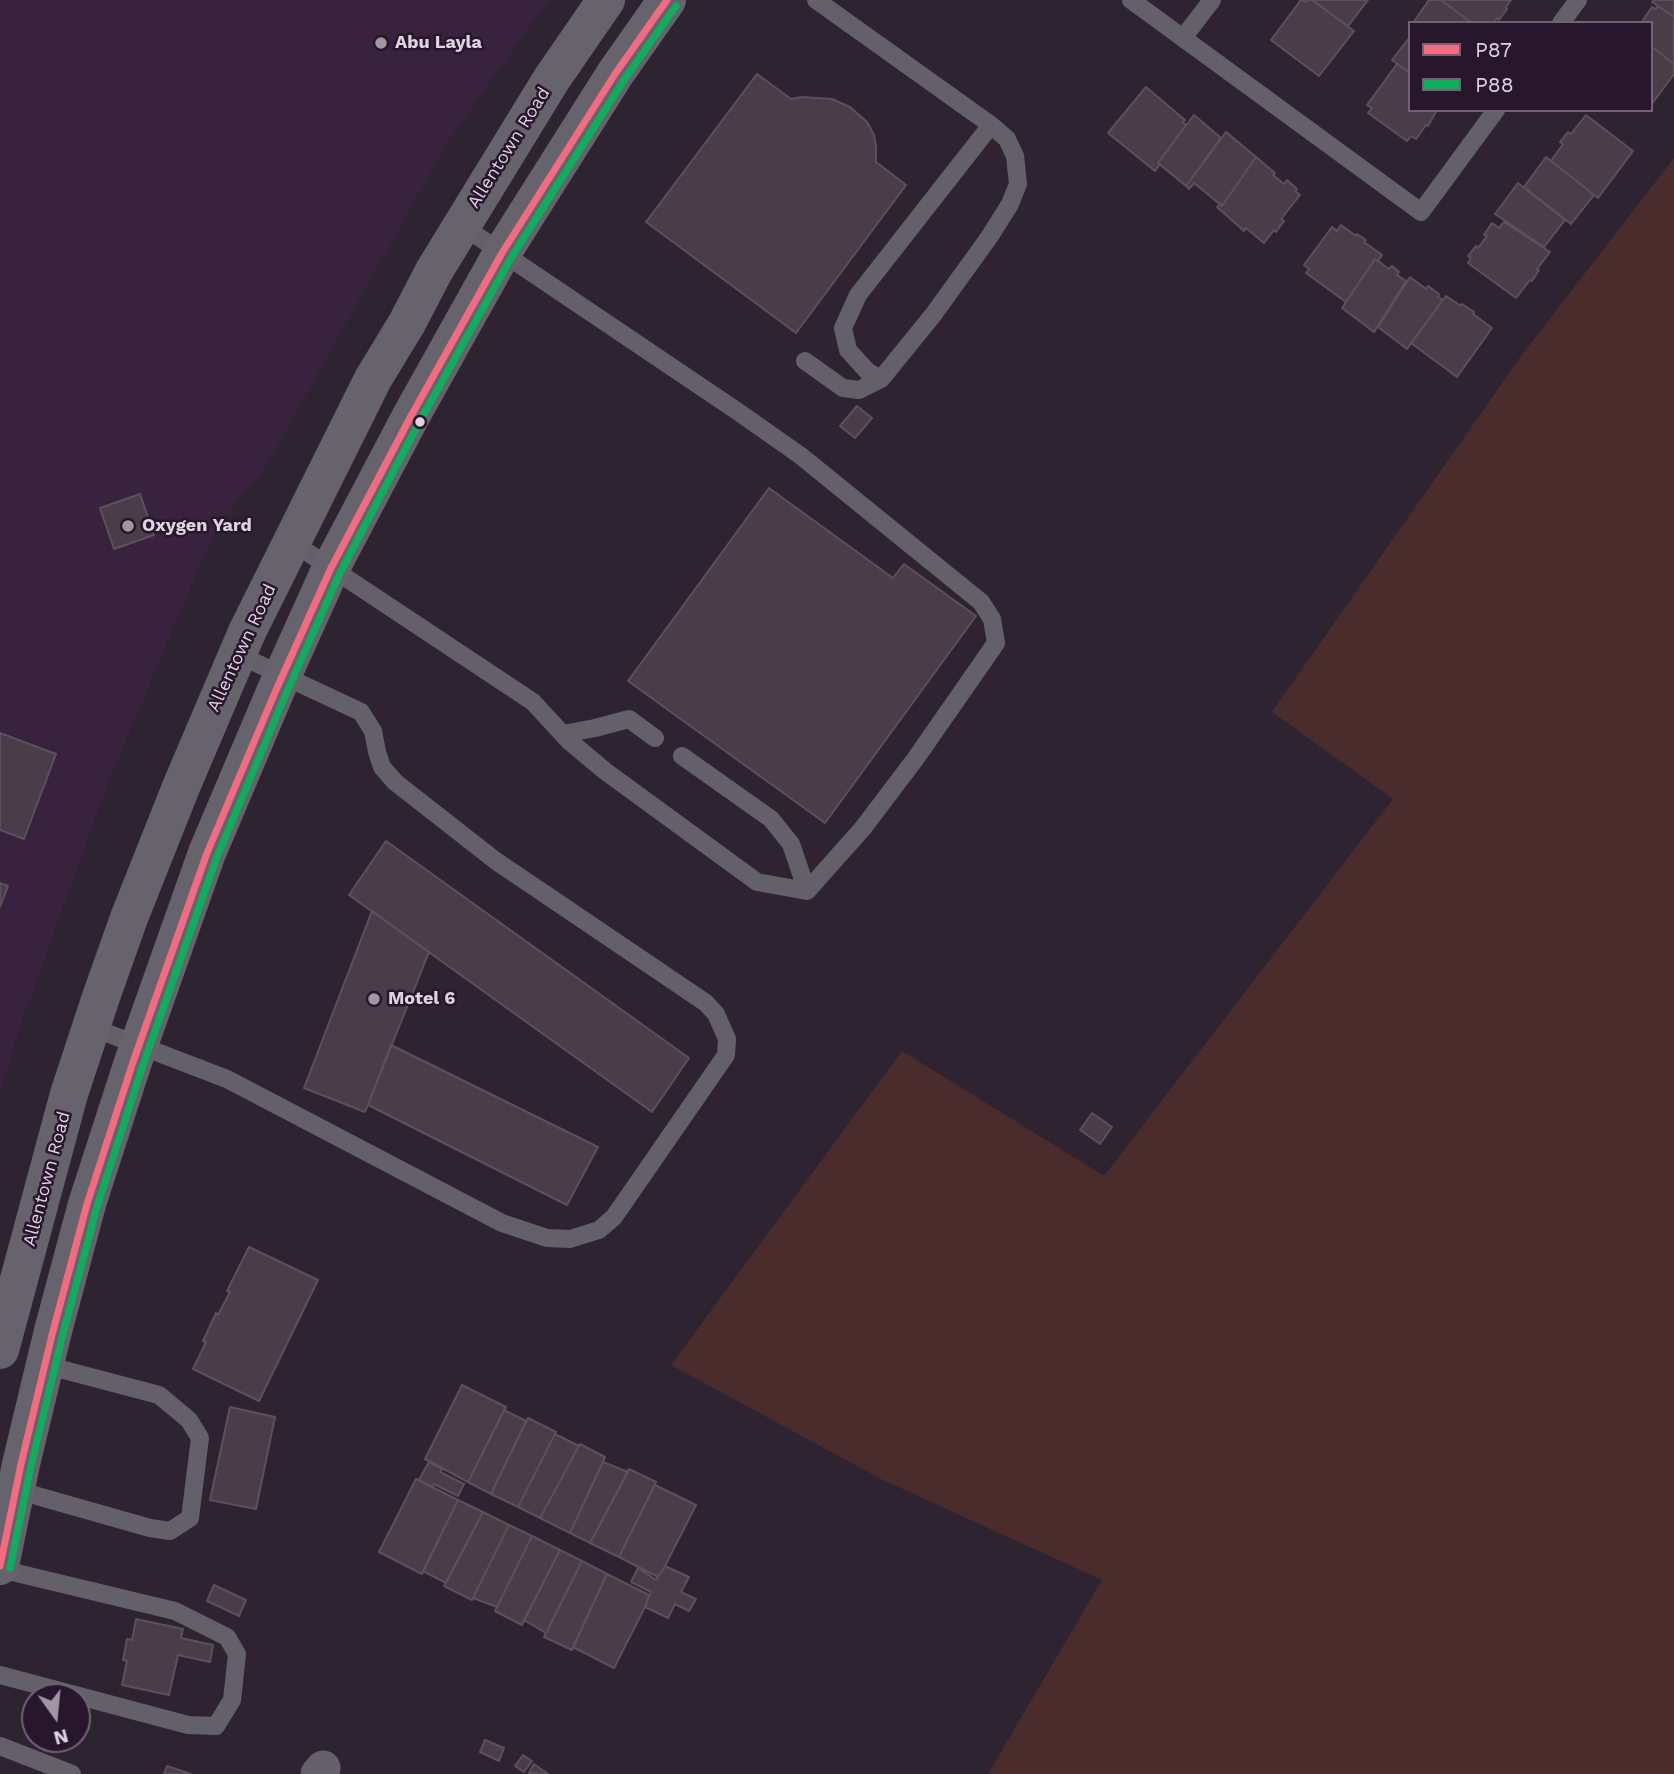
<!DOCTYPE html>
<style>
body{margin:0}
#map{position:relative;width:1674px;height:1774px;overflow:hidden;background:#2e2431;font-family:"Work Sans",sans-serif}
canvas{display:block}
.legend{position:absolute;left:1408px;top:21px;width:245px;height:91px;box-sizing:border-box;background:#27162c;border:2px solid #716275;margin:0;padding:9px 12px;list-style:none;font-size:21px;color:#dfd3e2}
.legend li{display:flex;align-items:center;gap:14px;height:35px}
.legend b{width:35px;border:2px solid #716275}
.north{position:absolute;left:21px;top:1683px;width:70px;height:70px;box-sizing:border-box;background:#27162c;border:2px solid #716275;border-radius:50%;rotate:165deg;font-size:19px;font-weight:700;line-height:28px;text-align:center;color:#dfd3e2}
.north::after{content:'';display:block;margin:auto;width:24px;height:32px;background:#a196a4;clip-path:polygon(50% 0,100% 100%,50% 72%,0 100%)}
</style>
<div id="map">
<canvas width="1674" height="1774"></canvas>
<ul class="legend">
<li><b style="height:9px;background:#f46a80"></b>P87</li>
<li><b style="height:9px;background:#0daf5c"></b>P88</li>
</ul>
<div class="north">N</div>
</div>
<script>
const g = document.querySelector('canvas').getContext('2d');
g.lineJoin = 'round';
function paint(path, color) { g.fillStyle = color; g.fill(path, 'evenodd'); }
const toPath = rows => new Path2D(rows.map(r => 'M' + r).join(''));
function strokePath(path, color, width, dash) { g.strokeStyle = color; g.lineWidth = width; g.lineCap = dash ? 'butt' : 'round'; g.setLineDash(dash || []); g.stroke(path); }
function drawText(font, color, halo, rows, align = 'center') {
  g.font = font + ' "Work Sans",sans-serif'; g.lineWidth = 5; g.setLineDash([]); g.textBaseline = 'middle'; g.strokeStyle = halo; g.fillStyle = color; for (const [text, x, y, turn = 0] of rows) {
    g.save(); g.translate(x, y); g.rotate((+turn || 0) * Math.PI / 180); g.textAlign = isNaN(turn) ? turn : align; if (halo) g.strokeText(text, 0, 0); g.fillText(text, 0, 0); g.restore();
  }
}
const built = toPath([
 [0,0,549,0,448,141,264,470,223,518,196,575,109,781,22,1021,0,1093]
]);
const green = toPath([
 [1674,158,1674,1774,988,1774,1102,1580,881,1479,671,1365,902,1051,1104,1176,1393,799,1272,712,1521,356]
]);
const building = toPath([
 [1301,0,1306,2,1307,0,1312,0,1354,31,1319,76,1271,40,1301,0],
 [1312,0,1368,0,1348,26,1312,0],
 [1429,0,1441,0,1472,23,1413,23,1429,0],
 [1441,0,1511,0,1506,7,1507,9,1499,20,1497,18,1494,23,1472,23,1441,0],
 [1654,0,1674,0,1674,17,1652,2,1654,0],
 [1658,6,1674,17,1674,64,1651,46,1651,23,1645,23,1643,20,1652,7,1656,9,1658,6],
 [1410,37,1410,73,1392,60,1410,37],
 [1651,46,1674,64,1674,74,1651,105,1651,46],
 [1397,64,1410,73,1410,110,1437,110,1428,126,1426,125,1416,139,1411,136,1407,141,1368,113,1372,108,1367,105,1397,64],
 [757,74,791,99,802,97,832,99,850,107,867,122,874,135,876,147,876,162,906,185,796,333,646,222,757,74],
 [1146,87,1185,120,1183,122,1186,125,1158,163,1160,164,1155,171,1108,133,1146,87],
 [1194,115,1221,138,1186,186,1158,163,1194,115],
 [1586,115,1633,151,1598,198,1551,161,1563,144,1560,142,1568,132,1571,134,1586,115],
 [1226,132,1256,157,1222,206,1194,183,1189,189,1186,186,1226,132],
 [1256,157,1275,173,1273,175,1284,184,1287,180,1297,189,1295,191,1300,195,1281,219,1284,221,1276,232,1274,230,1264,243,1246,228,1244,231,1217,207,1220,203,1222,206,1256,157],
 [1546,157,1594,195,1571,224,1524,187,1546,157],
 [1518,183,1565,220,1544,247,1495,214,1518,183],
 [1504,222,1550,252,1537,269,1539,270,1532,281,1530,280,1516,298,1468,263,1471,258,1468,256,1476,246,1478,248,1487,236,1484,235,1492,223,1499,228,1504,222],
 [1341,225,1356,236,1357,234,1366,240,1364,242,1382,255,1378,261,1375,259,1346,302,1306,273,1309,269,1304,265,1332,227,1337,231,1341,225],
 [1375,259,1389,269,1392,266,1399,272,1397,275,1406,281,1374,332,1342,308,1375,259],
 [1410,277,1426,289,1428,286,1439,294,1438,297,1443,300,1407,349,1378,327,1410,277],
 [1446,296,1461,306,1462,304,1474,312,1473,314,1492,328,1457,377,1411,343,1446,296],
 [857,406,872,418,855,438,840,426,857,406],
 [769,488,893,578,904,564,976,616,825,823,628,681,769,488],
 [140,494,154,535,114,549,100,508,140,494],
 [0,733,56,754,24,839,0,830,0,733],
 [386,841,689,1058,652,1112,349,895,386,841],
 [0,883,8,886,0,907,0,883],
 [372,911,429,952,365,1112,304,1088,372,911],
 [391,1045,598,1147,567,1205,368,1105,391,1045],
 [1092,1113,1112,1127,1100,1144,1080,1130,1092,1113],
 [249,1247,318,1280,259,1401,193,1369,206,1342,203,1341,216,1313,218,1315,230,1292,227,1291,249,1247],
 [462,1385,506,1407,468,1482,425,1459,462,1385],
 [230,1407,275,1417,256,1509,210,1500,230,1407],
 [504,1410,526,1421,491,1494,468,1482,504,1410],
 [528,1418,556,1432,518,1507,491,1494,528,1418],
 [555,1434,579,1446,540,1518,518,1507,555,1434],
 [580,1444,605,1457,570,1533,540,1518,580,1444],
 [429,1462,442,1469,440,1472,464,1484,458,1496,434,1484,433,1487,419,1480,429,1462],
 [603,1462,628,1472,590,1543,570,1533,603,1462],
 [629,1469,656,1482,619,1557,590,1543,629,1469],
 [416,1479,458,1500,422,1574,379,1552,416,1479],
 [655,1485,696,1505,665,1566,658,1577,619,1557,655,1485],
 [458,1500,483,1512,446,1583,423,1571,458,1500],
 [483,1512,509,1525,472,1600,444,1586,483,1512],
 [509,1525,532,1536,497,1607,473,1598,509,1525],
 [532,1536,560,1550,522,1625,495,1611,532,1536],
 [560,1550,582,1561,546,1633,524,1620,560,1550],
 [582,1561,607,1574,572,1650,544,1637,582,1561],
 [665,1566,689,1577,681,1592,696,1599,689,1611,675,1604,668,1618,645,1607,651,1592,631,1582,638,1568,656,1580,665,1566],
 [607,1574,649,1595,645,1607,614,1668,573,1647,607,1574],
 [214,1585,246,1600,239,1616,207,1601,214,1585],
 [136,1619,183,1629,181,1638,213,1645,210,1662,178,1655,169,1695,122,1685,127,1661,123,1660,127,1639,132,1640,136,1619],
 [485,1740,504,1748,499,1761,480,1752,485,1740],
 [523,1755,532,1761,524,1772,515,1766,523,1755],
 [534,1764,548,1774,529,1773,534,1764],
 [167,1766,191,1774,164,1774,167,1766]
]);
const lane = toPath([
 [1131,0,1421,212,1496,110],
 [1561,23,1578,0],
 [1183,38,1212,0],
 [805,361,843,388,859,390,881,379,933,315,990,236,1010,204,1018,184,1015,156,1007,139,991,125,816,0],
 [881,379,868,372,848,350,843,328,858,295,991,125],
 [292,542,533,702,568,740,605,771,757,882,807,891,863,828,916,758,996,643,992,619,981,602,801,456,737,411,461,225],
 [563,734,595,728,629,719,655,738],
 [682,756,771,819,791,844,807,891],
 [91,1027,227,1079,502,1223,547,1238,570,1239,599,1230,614,1217,726,1055,727,1039,716,1014,706,1003,496,861,395,782,382,767,377,752,373,731,361,712,237,654],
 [16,1490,150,1528,170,1531,190,1518,200,1438,189,1420,159,1395,45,1365],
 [0,1569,175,1611,227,1637,237,1654,232,1700,216,1726,188,1725,0,1675],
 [0,1746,72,1774]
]);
const street = toPath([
 [318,1774,323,1768]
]);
const secondary = toPath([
 [0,1350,69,1094,101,997,129,918,181,787,247,632,373,379,407,323,434,271,551,80,606,0],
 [0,1566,21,1464,53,1331,87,1204,133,1062,207,853,276,690,331,568,411,416,502,253,615,74,667,0]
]);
const bus1 = toPath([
 [0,1566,21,1464,53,1331,87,1204,133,1062,207,853,276,690,331,568,411,416,502,253,615,74,667,0]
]);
const bus2 = toPath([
 [10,1568,31,1466,63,1334,97,1207,143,1065,217,857,286,694,340,573,420,421,511,258,624,80,676,6]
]);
const markers = [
 [381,43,7,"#a196a4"],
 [420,422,6,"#dfd3e2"],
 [128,526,7,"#a196a4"],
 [374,999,7,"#a196a4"]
];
const poiNames = [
 ["Abu Layla",395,43],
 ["Oxygen Yard",142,526],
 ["Motel 6",388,999]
];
const streetNames = [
 ["Allentown Road",509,148,-58],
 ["Allentown Road",242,648,-65],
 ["Allentown Road",47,1179,-75]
];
paint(built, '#38223d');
paint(green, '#4b2c2d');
paint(building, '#4b3d47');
strokePath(building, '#5c515a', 2);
strokePath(lane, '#646069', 18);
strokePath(street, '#646069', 35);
strokePath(secondary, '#67636d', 38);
strokePath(bus1, '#f46a80', 7);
strokePath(bus2, '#0daf5c', 7);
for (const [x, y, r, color] of markers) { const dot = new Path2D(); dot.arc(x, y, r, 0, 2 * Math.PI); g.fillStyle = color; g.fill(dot); strokePath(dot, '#27162c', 2.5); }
drawText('bold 18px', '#dfd3e2', '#27162c', poiNames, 'left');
drawText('18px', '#dfd3e2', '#27162c', streetNames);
</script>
